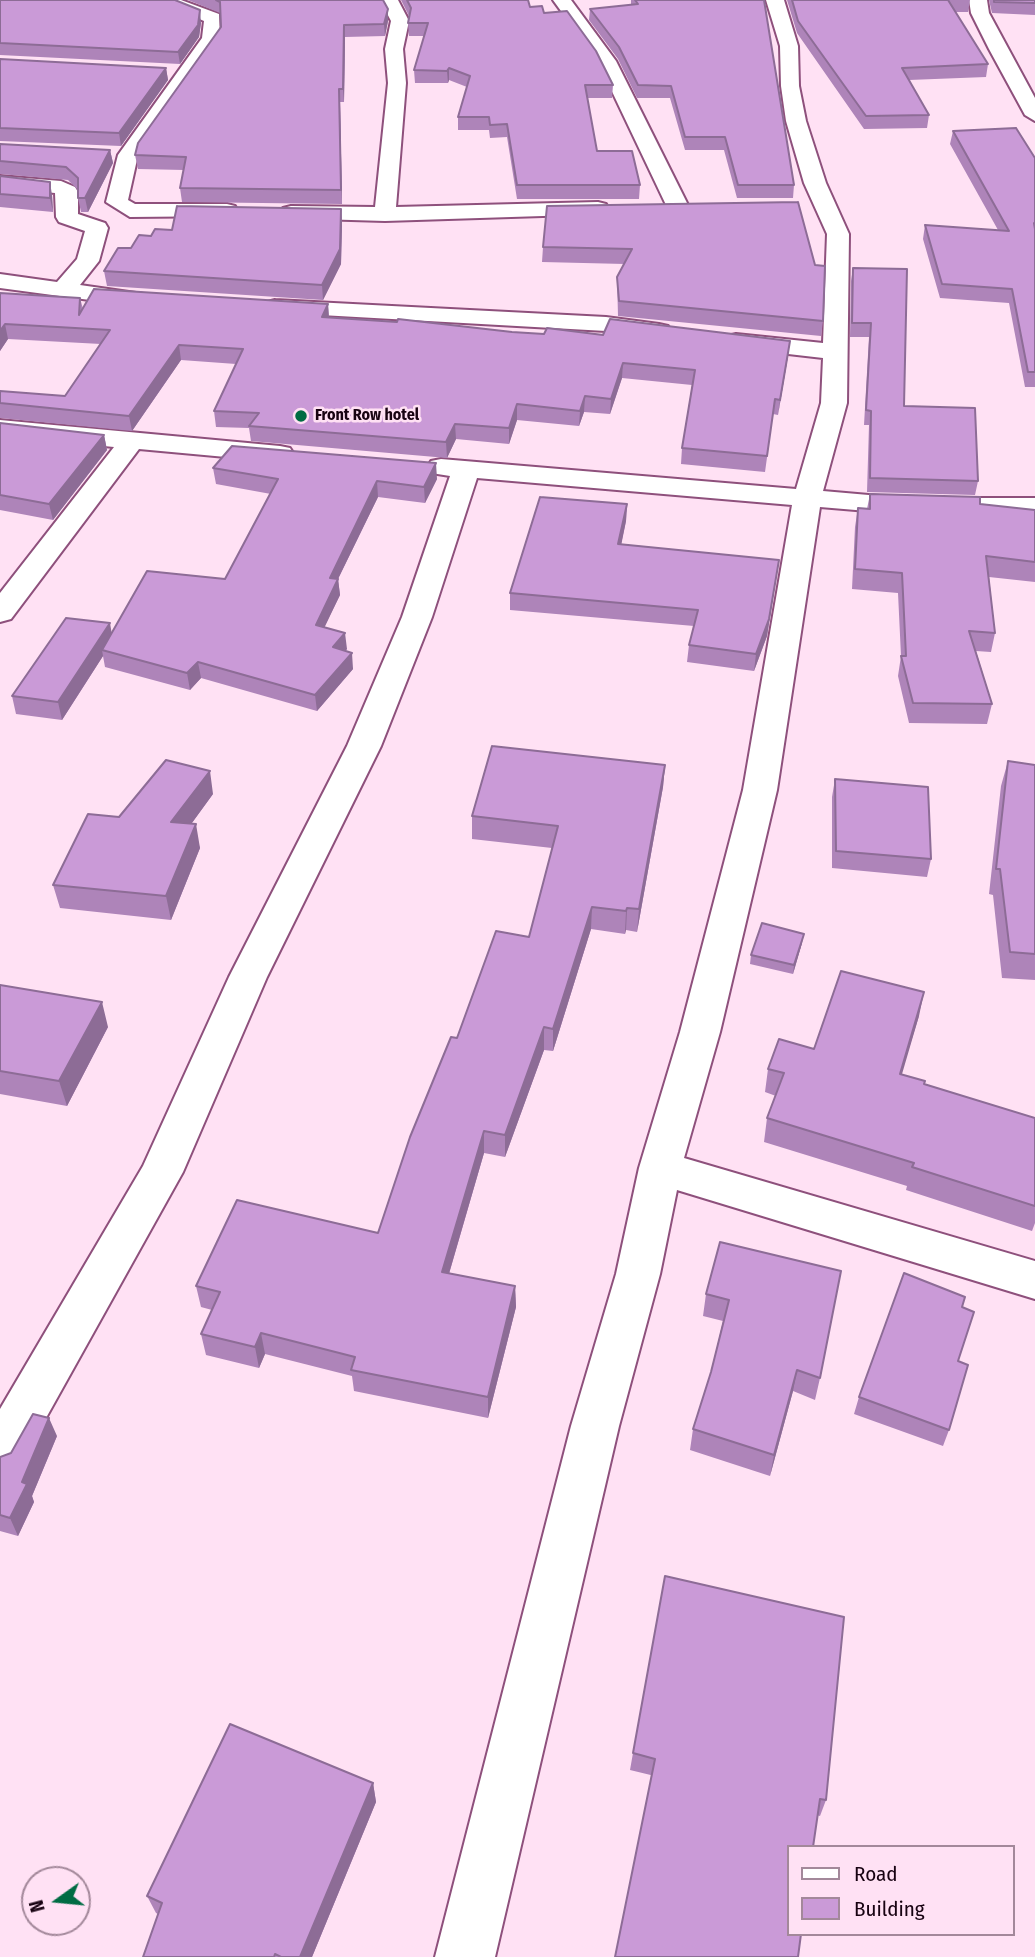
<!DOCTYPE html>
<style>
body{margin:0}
#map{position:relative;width:1035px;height:1957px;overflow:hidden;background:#ffe1f4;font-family:"Fira Sans Condensed",sans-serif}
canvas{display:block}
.legend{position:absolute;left:787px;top:1845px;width:228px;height:91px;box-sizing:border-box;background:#ffe1f4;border:2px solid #a3889a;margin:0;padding:9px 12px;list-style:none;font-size:21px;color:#180312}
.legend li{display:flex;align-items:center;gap:14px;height:35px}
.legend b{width:35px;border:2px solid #a3889a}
.north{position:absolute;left:21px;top:1866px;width:70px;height:70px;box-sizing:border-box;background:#ffe1f4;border:2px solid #a3889a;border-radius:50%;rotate:255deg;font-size:19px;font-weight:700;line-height:28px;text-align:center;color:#180312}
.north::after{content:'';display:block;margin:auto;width:24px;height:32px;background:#006c43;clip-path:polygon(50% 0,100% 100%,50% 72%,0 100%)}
</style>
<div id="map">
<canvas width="1035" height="1957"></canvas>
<ul class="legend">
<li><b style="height:9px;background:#fff"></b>Road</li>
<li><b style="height:19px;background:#ca9ad7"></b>Building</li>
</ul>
<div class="north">N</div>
</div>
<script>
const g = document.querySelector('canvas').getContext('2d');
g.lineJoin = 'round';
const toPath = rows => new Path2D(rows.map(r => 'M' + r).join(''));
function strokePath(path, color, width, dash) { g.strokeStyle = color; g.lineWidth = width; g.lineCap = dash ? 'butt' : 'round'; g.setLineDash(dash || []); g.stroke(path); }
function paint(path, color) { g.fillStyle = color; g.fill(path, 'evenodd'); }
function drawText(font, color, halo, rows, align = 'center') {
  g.font = font + ' "Fira Sans Condensed",sans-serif'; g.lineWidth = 5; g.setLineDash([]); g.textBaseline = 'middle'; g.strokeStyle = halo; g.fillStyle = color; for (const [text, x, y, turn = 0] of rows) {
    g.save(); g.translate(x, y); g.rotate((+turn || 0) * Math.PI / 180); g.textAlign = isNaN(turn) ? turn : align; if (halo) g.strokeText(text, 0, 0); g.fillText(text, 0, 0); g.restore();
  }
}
const minor = toPath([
 [156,0,181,0,219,14,220,38,138,155,128,200,135,204,227,204,235,206,238,211,235,216,130,217,106,202,118,155,202,38,204,21,156,0],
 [380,0,398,0,409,21,403,49,406,83,396,207,598,202,606,204,609,209,606,214,385,221,283,218,280,213,283,208,291,206,375,207,388,83,385,49,391,21,380,0],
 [553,0,571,0,616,61,689,207,686,212,678,213,667,207,598,62,553,0],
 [766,0,784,0,798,46,799,86,806,121,826,183,849,234,847,403,823,491,903,498,1035,498,1035,514,903,514,820,507,777,790,720,1032,684,1158,1035,1261,1035,1299,677,1190,660,1274,619,1426,495,1957,435,1957,571,1426,616,1274,639,1168,680,1032,743,790,792,505,477,478,432,617,381,746,267,977,183,1172,17,1470,0,1476,0,1409,143,1166,229,977,347,746,402,617,450,476,431,473,427,467,431,461,441,459,796,489,821,403,823,358,736,348,727,346,724,341,727,336,736,334,823,343,827,234,804,183,786,121,781,86,780,46,766,0],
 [969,0,987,0,989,13,1035,98,1035,121,1025,115,989,49,971,13,969,0],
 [0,176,61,181,75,187,78,192,78,214,105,223,108,228,99,261,80,285,150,295,154,300,150,305,142,307,0,288,0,274,57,282,77,259,85,231,59,222,56,217,55,193,0,188,0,176],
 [275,300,606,317,659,324,668,326,671,331,668,336,659,338,606,331,267,312,263,307,267,302,275,300],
 [0,420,280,446,290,448,294,454,290,460,280,462,139,449,11,619,0,622,0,593,114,447,0,436,0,420]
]);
const wall = toPath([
 [0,0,201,23,199,37,180,64,0,55],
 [188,0,383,0,388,9,388,21,385,36,345,37,344,102,340,102,342,204,182,202,180,188,184,170,138,169,135,155,221,27,220,13],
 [401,0,528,0,530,7,544,13,613,85,612,98,587,98,597,151,640,185,639,199,517,199,507,137,490,138,489,130,458,130,458,117,467,87,449,80,448,83,415,83,414,70,424,36,409,36,408,23,409,16],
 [631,0,764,0,794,185,793,198,737,198,724,150,685,150,670,98,637,98,618,59,589,20,590,9,631,5],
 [787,0,970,0,968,12,955,12,988,64,986,77,909,80,929,115,927,128,864,129,797,33],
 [989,0,1035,0,1035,15,992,13],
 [0,59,166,68,168,80,121,146,0,141],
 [953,131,1035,158,1035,387,1025,387,1009,303,940,298,923,239,925,225,998,230,950,144],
 [0,144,110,150,113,163,88,212,81,212,78,198,78,190,68,180,0,174],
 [0,176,52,195,53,212,0,207],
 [547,206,815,265,823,321,821,336,618,316,617,277,625,264,542,262,543,247],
 [341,209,342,223,341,264,323,300,107,286,104,271,131,248,151,236,172,230],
 [853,268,904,406,978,481,975,495,867,492,869,425,864,425,869,337,850,337,851,281],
 [0,293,80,298,83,309,328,304,329,318,512,332,788,356,778,415,773,414,765,472,681,464,682,448,692,385,622,378,610,414,584,412,579,426,517,420,509,444,456,439,447,458,251,441,249,428,216,427,214,411,236,364,181,360,132,431,0,418,0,391,65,396,101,344,8,339,0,351],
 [0,423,104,435,107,450,53,520,0,510],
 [213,468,437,479,425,503,378,497,338,579,340,595,324,627,347,649,345,651,353,669,317,711,201,678,190,690,105,667,103,656,62,720,16,714,12,696,112,633,225,579,271,494,216,484],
 [870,494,1035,510,1035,582,989,577,995,633,991,652,976,651,992,704,987,724,909,723,898,676,901,656,898,593,852,589,855,527,858,508,867,509],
 [627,504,626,521,621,544,779,560,767,636,754,671,687,662,689,645,694,626,510,610,510,593],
 [1008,761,1035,765,1035,980,1002,978,993,895,989,894,1001,786],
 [665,765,663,787,637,932,626,930,625,934,591,929,553,1051,544,1050,505,1157,484,1153,449,1274,515,1286,516,1307,488,1418,354,1391,352,1376,265,1354,259,1368,206,1355,201,1334,212,1310,201,1307,196,1286,378,1233,457,1038,529,937,552,848,472,839,472,816],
 [835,779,931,859,927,877,832,868,832,797],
 [213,794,191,824,200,848,171,920,60,908,53,885,119,817],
 [802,943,793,974,750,964,751,955],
 [0,985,108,1027,67,1106,0,1094],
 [919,1016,901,1074,924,1084,1035,1118,1035,1223,1032,1231,906,1190,907,1186,764,1142,767,1118,776,1096,765,1092,768,1069,814,1049],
 [720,1242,820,1378,815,1400,793,1391,770,1476,690,1450,693,1429,711,1372,723,1321,703,1316,706,1294],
 [962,1307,958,1361,949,1430,943,1446,854,1414,859,1397],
 [57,1436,32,1496,34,1502,18,1536,0,1531,0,1457],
 [633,1753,826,1800,820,1816,630,1770],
 [373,1783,376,1802,312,1957,143,1957,158,1914,156,1913,147,1896]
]);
const shadedWall = toPath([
 [388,9,388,21,385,36,384,24],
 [200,10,201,23,199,37,180,64,178,52],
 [344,25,345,37,344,102,343,89],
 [166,68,168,80,121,146,119,133],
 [449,68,449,80,448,83,447,71],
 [339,89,340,102,342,204,341,190],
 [110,150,113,163,88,212,85,198],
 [50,182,52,195,53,212,50,198],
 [341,209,342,223,341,264,323,300,322,285],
 [328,304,329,319,322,317],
 [5,324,8,339,0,351,0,331],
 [790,341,788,356,778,415,780,400],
 [179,345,181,360,132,431,129,416],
 [623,363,622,378,610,414,611,399],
 [585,396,584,412,579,426,580,411],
 [517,404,517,420,509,444,509,428],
 [455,424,456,439,447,458,446,442],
 [104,435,107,450,53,520,49,504],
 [436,463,437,479,425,503,424,487],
 [377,481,378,497,338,579,340,595,318,641,316,625,330,578],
 [627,504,626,521,618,561,618,544],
 [779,560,767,636,754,671,756,654],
 [110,623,113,641,102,650,103,656,62,720,58,702],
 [345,633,347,649,334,664,333,647],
 [352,653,353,669,317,711,315,695],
 [198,662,201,678,190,690,187,673],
 [665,765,663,787,637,932,639,909],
 [210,771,213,794,176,845,171,822],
 [196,824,200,848,171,920,166,896],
 [592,907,591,929,553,1051,553,1029],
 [627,908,626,930,625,934,626,911],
 [804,934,802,943,793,974,794,965],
 [924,992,919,1016,895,1098,900,1074],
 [102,1002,108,1027,67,1106,59,1081],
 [544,1027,544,1050,505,1157,505,1135],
 [484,1131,484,1153,443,1294,442,1272],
 [515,1286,516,1307,488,1418,488,1397],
 [261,1333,265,1354,259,1368,255,1347],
 [797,1370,793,1391,770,1476,774,1455],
 [49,1418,57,1436,32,1496,34,1502,18,1536,10,1518,22,1482],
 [373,1783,376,1802,312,1957,300,1957]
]);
const building = toPath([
 [0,0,175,0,200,10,198,25,178,52,0,43,0,0],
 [216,0,383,0,388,9,384,24,344,25,343,89,339,89,341,190,180,188,186,157,135,155,138,143,221,27,220,2,216,0],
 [407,0,528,0,530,7,542,6,544,13,567,11,596,51,613,85,585,85,597,151,632,151,640,185,517,185,507,124,490,125,489,117,458,117,470,76,449,68,447,71,414,70,428,23,408,23,411,8,407,0],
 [635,0,764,0,794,185,738,185,725,137,685,137,671,86,638,85,619,47,590,9,638,4,635,0],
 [792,0,948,0,988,64,902,68,929,115,866,116,798,21,792,0],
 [994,0,1035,0,1035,3,994,2,994,0],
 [0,59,166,68,119,133,0,128,0,59],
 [1016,128,1035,158,1035,223,1034,223,1035,229,1035,372,1028,372,1012,289,942,284,925,225,1009,231,953,131,1016,128],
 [0,144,110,150,85,198,78,198,78,178,66,167,0,161,0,144],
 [0,176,50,182,50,198,0,194,0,176],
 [798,202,815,265,825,266,823,321,619,301,617,277,632,249,543,247,547,206,798,202],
 [177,206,341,209,340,249,322,285,104,271,118,248,131,248,139,235,151,236,155,229,172,230,177,206],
 [853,268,907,269,904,406,975,408,978,481,870,478,871,411,866,410,871,323,852,323,853,268],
 [94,289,328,304,322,317,397,322,398,319,512,332,544,334,547,328,603,335,610,319,790,341,780,400,775,399,767,456,682,448,695,370,623,363,611,399,585,396,580,411,517,404,509,428,455,424,446,442,249,426,259,413,214,411,243,349,179,345,129,416,0,403,0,391,65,396,110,330,5,324,0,331,0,293,80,298,79,315,94,289],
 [0,423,104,435,49,504,0,495,0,423],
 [232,446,436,463,424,487,377,481,330,578,338,579,316,625,345,633,333,647,352,653,315,695,198,662,187,673,102,650,147,571,225,579,278,479,213,468,232,446],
 [870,494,980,497,980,504,1035,510,1035,562,986,556,995,633,969,631,992,704,913,703,901,656,906,656,902,573,855,569,858,508,870,509,870,494],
 [540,497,627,504,618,544,779,560,769,619,756,654,689,645,698,610,510,593,540,497],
 [66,618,110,623,58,702,12,696,66,618],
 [492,746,665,765,639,909,627,908,626,911,592,907,553,1029,544,1027,505,1135,484,1131,442,1272,515,1286,488,1397,351,1370,355,1357,261,1333,255,1347,201,1334,220,1292,196,1286,237,1200,378,1233,410,1137,451,1037,457,1038,496,931,529,937,558,826,472,816,492,746],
 [166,760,210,771,171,822,196,824,166,896,53,885,88,814,119,817,166,760],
 [1008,761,1035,765,1035,954,1010,952,1000,869,996,869,1008,761],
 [835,779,928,787,931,859,836,851,835,779],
 [762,923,804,934,794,965,751,955,762,923],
 [841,971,924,992,900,1074,925,1081,924,1084,1035,1118,1035,1206,912,1167,914,1163,767,1118,784,1073,768,1069,779,1039,814,1049,841,971],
 [0,985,102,1002,59,1081,0,1071,0,985],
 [720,1242,841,1271,820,1378,797,1370,774,1455,693,1429,711,1372,729,1300,706,1294,720,1242],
 [904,1273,965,1297,962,1307,974,1312,958,1361,968,1365,949,1430,859,1397,904,1273],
 [33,1414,49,1418,22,1482,27,1484,10,1518,0,1515,0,1457,11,1453,33,1414],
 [665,1576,844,1617,826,1800,820,1799,813,1847,788,1847,788,1934,801,1934,798,1957,615,1957,655,1759,633,1753,665,1576],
 [230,1724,373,1783,300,1957,281,1957,275,1954,274,1957,143,1957,162,1903,147,1896,230,1724]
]);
const markers = [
 [301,416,7,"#006c43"]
];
const farPoinames = [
 ["Front Row hotel",315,416]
];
strokePath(minor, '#8e507c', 4);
paint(minor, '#fff');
paint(wall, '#ae84b9');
paint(shadedWall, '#8d6c96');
paint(building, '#ca9ad7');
strokePath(building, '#8d6c96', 2);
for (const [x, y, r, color] of markers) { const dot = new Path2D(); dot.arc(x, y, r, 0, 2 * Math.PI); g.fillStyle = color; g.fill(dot); strokePath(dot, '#ffe1f4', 2.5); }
drawText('bold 16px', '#180312', '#ffe1f4', farPoinames, 'left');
</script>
